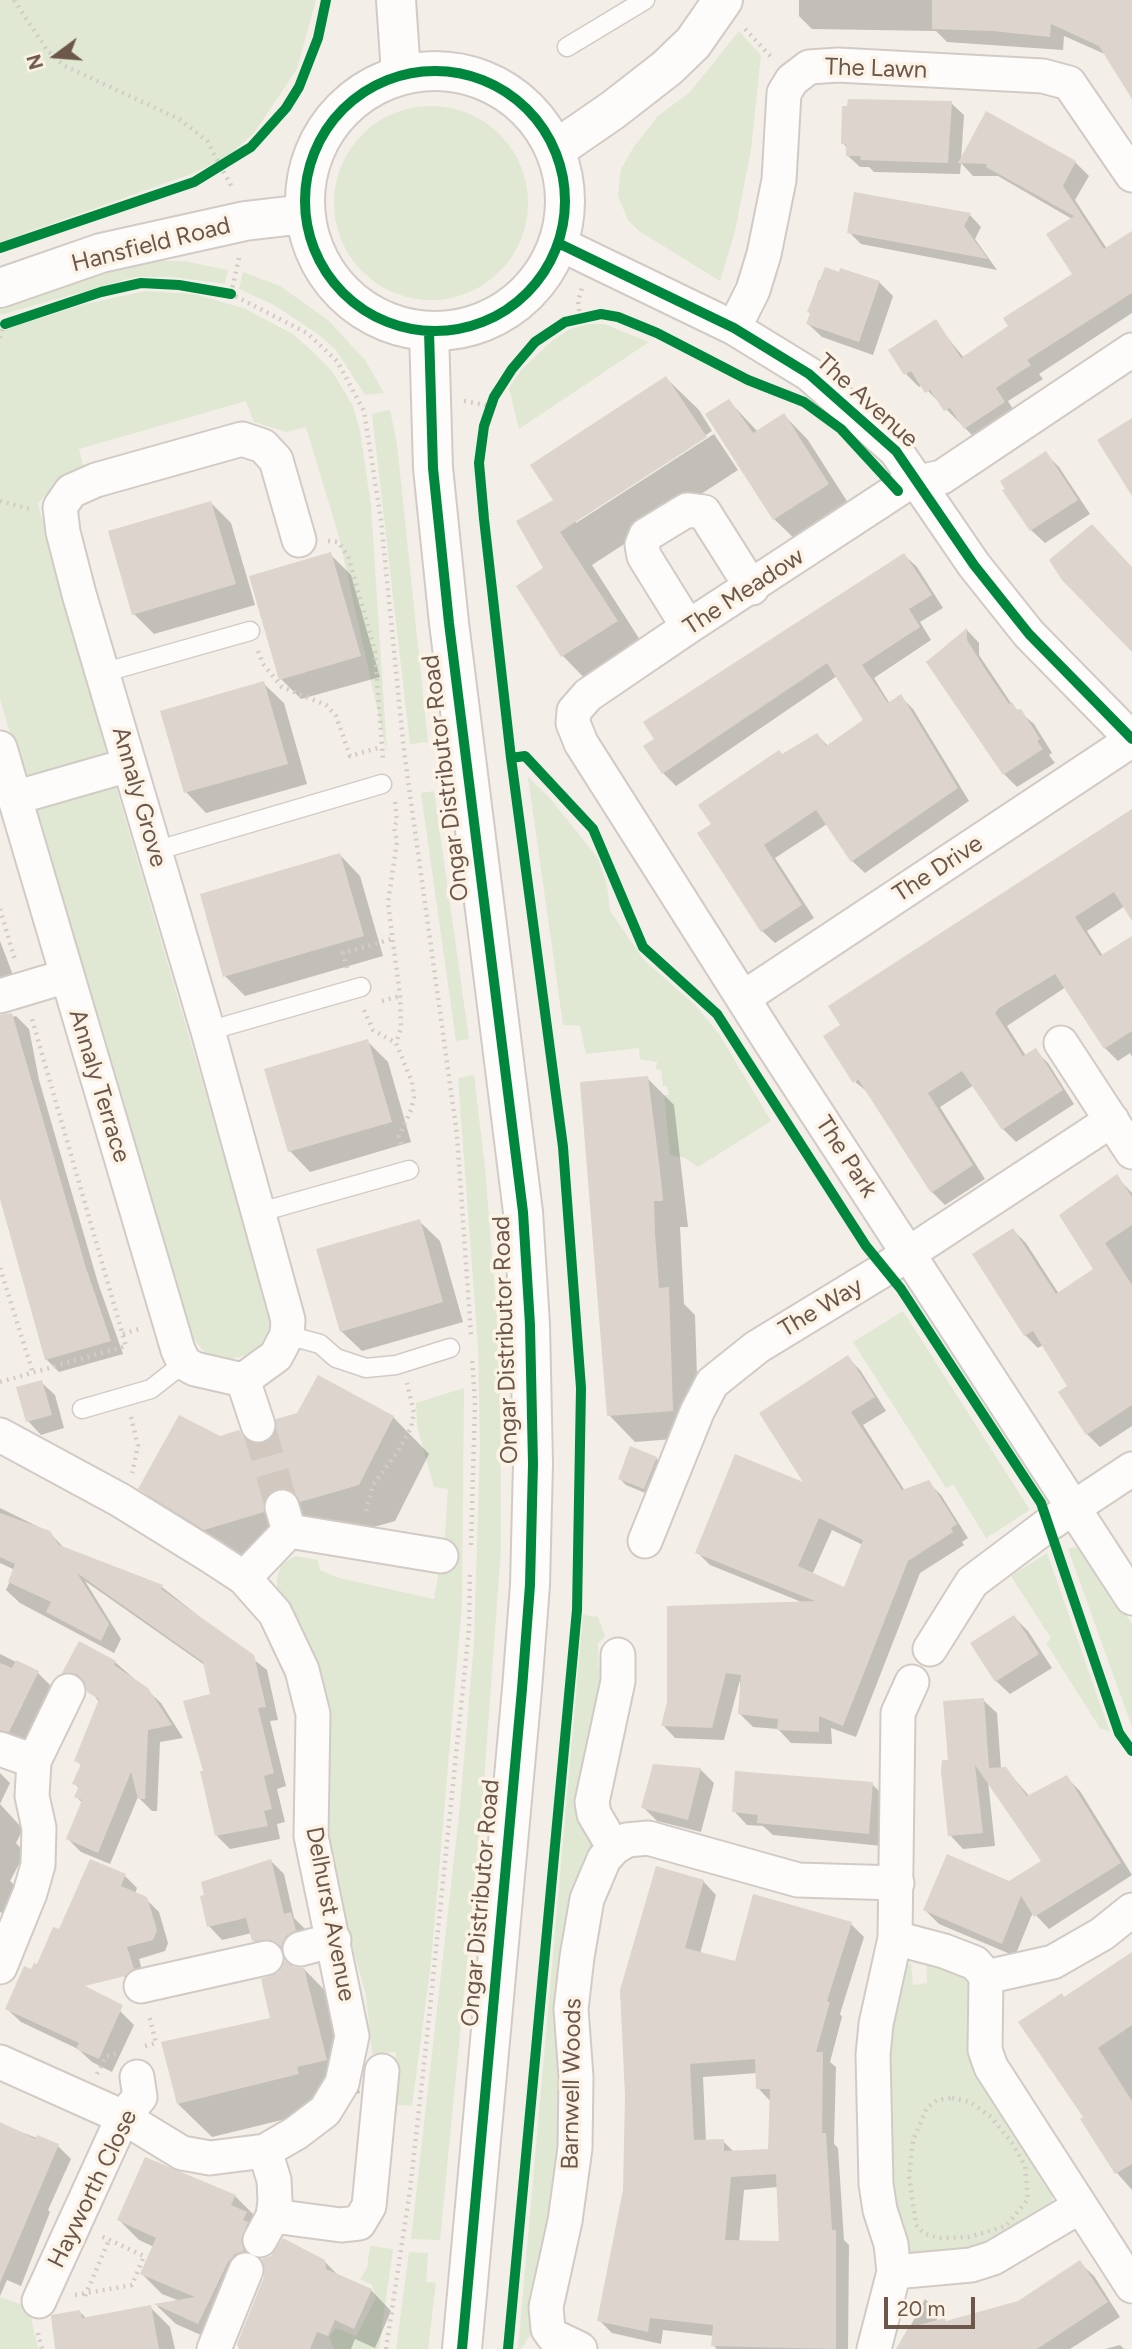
<!DOCTYPE html>
<style>
body{margin:0}
#map{position:relative;width:1132px;height:2349px;overflow:hidden;background:#f3eee7;font-family:Figtree,sans-serif}
canvas{display:block}
.north{position:absolute;left:21px;top:21px;width:70px;height:70px;-webkit-text-stroke:5px #fcf3e7;paint-order:stroke;rotate:254deg;font-size:19px;font-weight:700;line-height:28px;text-align:center;color:#6d574b}
.north::after{content:'';display:block;margin:auto;width:24px;height:32px;background:#6d574b;clip-path:polygon(50% 0,100% 100%,50% 72%,0 100%)}
.scale{position:absolute;left:884px;top:2297px;width:91px;height:32px;box-sizing:border-box;border:4px solid #6d574b;border-top:0;padding-left:9px;font-size:21px;line-height:24px;white-space:nowrap;color:#6d574b;-webkit-text-stroke:5px #fcf3e7;paint-order:stroke}
</style>
<div id="map">
<canvas width="1132" height="2349"></canvas>
<div class="north">N</div>
<div class="scale">20 m</div>
</div>
<script>
const g = document.querySelector('canvas').getContext('2d');
g.lineJoin = 'round';
function paint(path, color) { g.fillStyle = color; g.fill(path, 'evenodd'); }
const toPath = rows => new Path2D(rows.map(r => 'M' + r).join(''));
function strokePath(path, color, width, dash) { g.strokeStyle = color; g.lineWidth = width; g.lineCap = dash ? 'butt' : 'round'; g.setLineDash(dash || []); g.stroke(path); }
function drawText(font, color, halo, rows, align = 'center') {
  g.font = font + ' Figtree,sans-serif'; g.lineWidth = 7; g.setLineDash([]); g.textBaseline = 'middle'; g.strokeStyle = halo; g.fillStyle = color; for (const [text, x, y, turn = 0] of rows) {
    g.save(); g.translate(x, y); g.rotate((+turn || 0) * Math.PI / 180); g.textAlign = isNaN(turn) ? turn : align; if (halo) g.strokeText(text, 0, 0); g.fillText(text, 0, 0); g.restore();
  }
}
const green = toPath([
 [0,0,316,0,297,69,254,133,228,156,194,173,0,242],
 [739,31,761,55,751,150,735,231,720,281,639,231,628,220,618,196,621,169,633,148,658,116,690,92],
 '334 203a97 97 0 1 1 194 0a97 97 0 1 1-194 0Z',
 [160,261,184,261,228,270,225,284,173,277,135,277,0,315,0,308,61,287,132,265],
 [243,272,280,286,328,320,365,360,384,393,365,395,336,350,318,334,274,305,239,289],
 [146,291,194,294,246,309,294,335,313,352,332,371,353,406,360,431,371,506,387,753,339,537,306,427,286,432,254,422,246,401,79,449,85,474,43,497,38,504,118,794,273,1323,269,1344,256,1353,222,1361,208,1357,187,1330,0,699,0,331,85,304],
 [588,324,604,324,649,342,519,429,509,388,522,369,553,340,570,329],
 [390,410,397,444,428,742,410,744,372,414],
 [528,777,549,797,598,858,607,886,610,911,644,960,695,1005,719,1034,771,1121,698,1167,685,1158,670,1155,664,1095,669,1095,667,1086,663,1086,661,1070,656,1069,657,1062,640,1059,639,1048,586,1054,580,1026,563,1025],
 [434,791,469,1039,456,1041,421,793],
 [474,1075,485,1168,500,1354,501,1549,482,1808,440,2240,411,2239,460,1806,474,1642,480,1445,478,1347,458,1078],
 [903,1311,1030,1510,986,1538,953,1484,946,1488,853,1342],
 [464,1388,462,1604,431,1963,412,2106,390,2104,396,2052,372,2054,366,1995,333,1878,326,1806,331,1746,317,1665,299,1621,277,1600,277,1579,281,1565,295,1556,318,1560,320,1570,339,1578,434,1599,445,1534,448,1489,434,1487,417,1426,416,1403],
 [1080,1546,1132,1624,1132,1727,1068,1549],
 [1047,1553,1110,1732,1100,1728,1046,1643,1051,1638,1045,1629,1011,1576],
 [583,1615,598,1617,605,1636,598,1644,599,1668,605,1673,594,1842,563,2140,535,2328,521,2349,518,2349],
 [926,1960,966,1977,1053,2192,1051,2211,969,2254,913,2256,902,2246,893,2217,889,2019,906,1966,911,1963,913,1985,927,1983],
 [370,2246,393,2249,379,2349,334,2349,329,2337,336,2328,356,2336,376,2298,372,2285,360,2279,367,2268],
 [409,2252,428,2253,426,2282,436,2283,428,2349,396,2349],
 [0,2297,38,2310,31,2317,38,2349,0,2349]
]);
const shadow = toPath([
 [799,0,1124,0,1132,4,1132,96,1107,55,1064,36,1063,50,947,42,936,31,812,29,799,16],
 [951,103,964,115,961,161,987,113,1075,162,1089,176,1075,200,1107,249,1132,240,1132,313,1039,374,1043,379,1008,401,1017,416,978,441,922,385,919,387,906,374,935,322,964,358,1011,326,1074,275,1072,219,998,176,973,176,961,163,960,174,874,172,869,167,860,167,847,155,847,148,843,143],
 [970,215,981,227,975,239,997,270,861,244,849,232],
 [819,280,879,282,893,296,873,355,822,337,808,324,811,314,809,311],
 [666,378,699,410,712,431,576,519,576,523,714,434,738,470,592,565,649,654,595,689,563,656,546,569,556,500],
 [729,401,758,432,784,415,808,440,852,509,799,543,774,519],
 [1046,454,1059,467,1090,514,1045,543,1031,530],
 [211,503,231,523,255,605,154,634,134,614],
 [330,554,351,575,380,677,301,699,281,679],
 [904,555,917,567,943,608,920,622,931,640,874,678,890,704,901,697,913,709,969,801,865,873,852,861,827,824,775,858,814,918,775,943,762,931,713,824,783,757,817,735,828,746,866,720,837,676,676,786,663,773,646,746],
 [967,630,979,643,979,655,1013,706,1034,724,1052,753,1049,755,1055,763,1017,787,1004,774,928,662],
 [263,683,284,703,307,784,206,813,186,792],
 [1132,811,1132,917,1125,906,1087,931,1103,956,1132,938,1132,1057,1130,1053,1118,1061,1105,1048,1066,987,1007,1026,1026,1056,1035,1050,1048,1063,1074,1104,1016,1142,1003,1129,974,1085,940,1107,985,1179,945,1205,932,1192,869,1093,855,1082],
 [340,855,360,876,383,956,245,996,225,976],
 [0,941,16,983,0,987],
 [16,1016,29,1029,39,1080,98,1283,123,1354,59,1372,46,1359,0,1196,0,1021],
 [367,1041,388,1062,411,1142,310,1172,290,1151],
 [647,1078,674,1105,688,1227,680,1227,684,1304,695,1315,699,1437,635,1442,609,1415],
 [1116,1176,1132,1193,1132,1426,1100,1447,1087,1434,1069,1387,1043,1345,1038,1348,1025,1335,974,1255,1013,1230,1026,1243,1059,1294,1096,1270],
 [419,1221,440,1241,463,1322,362,1351,341,1331],
 [848,1358,860,1370,886,1411,863,1425,905,1491,928,1482,941,1495,968,1538,962,1542,964,1545,920,1573,856,1737,831,1728,832,1744,791,1743,778,1729,753,1727,740,1714,740,1680,724,1740,675,1738,663,1725,669,1702,667,1620,804,1603,710,1565,697,1552,807,1485],
 [832,1530,863,1545,845,1589,812,1575],
 [41,1382,55,1395,64,1428,41,1435,28,1421],
 [393,1417,429,1454,395,1521,242,1565,177,1525,140,1488,219,1438,239,1432,249,1442,264,1445,274,1438],
 [656,1458,662,1465,650,1495,626,1485,620,1479],
 [0,1508,49,1532,65,1549,162,1587,267,1670,278,1720,270,1721,286,1786,277,1789,285,1822,277,1824,280,1839,230,1849,217,1836,206,1772,212,1696,206,1666,85,1581,121,1639,114,1653,20,1603,6,1590,15,1570,0,1563],
 [1014,1617,1028,1631,1052,1668,1010,1694,996,1681],
 [80,1643,115,1662,147,1690,161,1703,183,1738,160,1742,157,1811,152,1811,138,1797,110,1864,81,1852,68,1839,83,1803,76,1797,80,1789,74,1783,82,1766,76,1760,99,1702,87,1686,76,1685,64,1673],
 [0,1654,38,1673,51,1686,23,1744,0,1748],
 [983,1700,997,1713,1001,1769,1005,1768,1030,1797,1066,1777,1080,1791,1132,1875,1049,1929,1033,1912,1015,1956,939,1924,925,1910,1009,1883,1044,1862,988,1781,995,1846,963,1849,950,1835,950,1761],
 [700,1769,714,1783,701,1832,657,1821,643,1807],
 [0,1773,10,1783,0,1804],
 [872,1784,885,1797,882,1846,773,1835,763,1826,747,1825,734,1811],
 [0,1804,23,1829,16,1843,25,1853,10,1881,26,1896,16,1920,0,1912],
 [271,1861,284,1874,294,1918,304,1928,308,1944,286,1952,267,1954,254,1941,252,1933,222,1940,209,1926],
 [125,1876,137,1888,135,1894,146,1899,159,1912,168,1943,165,1951,139,1959,145,1981,140,1985,70,1948],
 [703,1881,716,1895,700,1954,736,1963,851,1924,864,1937,840,2014,842,2017,830,2062,836,2067,834,2144,838,2148,844,2240,849,2245,848,2349,717,2349,713,2345,714,2336,663,2330,661,2344,612,2333,599,2320,625,2190,627,2095],
 [757,2073,758,2088,771,2102,770,2150,734,2152,723,2141,706,2141,703,2077],
 [778,2187,781,2243,739,2242,744,2190],
 [1132,1953,1132,2190,1117,2173,1085,2118,1065,1998],
 [294,1969,304,1969,337,2003,360,2093,329,2101,331,2108,212,2137,178,2104,273,2020],
 [7,2009,120,2011,134,2025,112,2072,92,2062,78,2049,21,2022],
 [0,2124,58,2146,71,2159,48,2210,50,2212,21,2286,7,2280,0,2296],
 [235,2196,255,2216,267,2244,260,2261,272,2257,324,2261,339,2276,371,2290,391,2311,375,2348,355,2339,351,2349,241,2349,266,2277,265,2271,255,2274,219,2343,176,2324,157,2306,180,2301,162,2294,142,2274,154,2247,139,2240,119,2220],
 [1080,2263,1094,2276,1120,2317,1070,2349,957,2349,1019,2302],
 [925,2299,937,2310,937,2349,898,2349],
 [150,2307,170,2327,175,2349,57,2349,80,2312,87,2319],
 [1120,2345,1124,2349,1105,2349]
]);
const building = toPath([
 [932,0,1132,0,1132,99,1099,46,1051,24,1050,37,993,31,932,29],
 [848,99,952,101,948,163,860,160,861,156,846,156,846,144,841,144,842,106,847,106],
 [986,111,1076,161,1063,186,1104,249,1132,231,1132,293,1027,360,1031,365,996,388,1005,402,964,429,950,408,944,411,930,390,925,393,911,371,904,375,888,350,936,319,961,358,1008,326,1003,318,1072,274,1046,234,1074,216,986,167,987,164,958,163],
 [854,192,971,213,964,226,988,259,847,233],
 [825,267,839,272,840,268,880,281,859,342,806,324,810,313,807,312],
 [666,376,707,437,560,532,618,621,561,657,516,586,543,568,516,521,553,500,530,465],
 [729,399,753,433,784,413,829,484,773,520,705,414],
 [1132,418,1132,496,1097,440],
 [1046,451,1078,500,1030,531,1002,490,1005,489,1000,481],
 [211,501,236,584,132,615,108,531],
 [1092,524,1132,567,1132,652,1062,580,1049,560],
 [331,552,361,656,279,680,249,576],
 [904,553,932,595,909,609,920,627,862,665,888,703,901,694,958,788,851,862,816,810,764,845,802,905,761,932,697,833,711,824,698,805,779,750,782,754,817,733,826,746,863,720,827,663,662,774,643,746,654,739,643,722],
 [967,628,967,640,987,672,1009,704,1012,702,1017,710,1021,709,1040,739,1037,741,1043,749,1003,775,926,662],
 [264,681,288,764,184,793,160,711],
 [1132,809,1132,921,1114,892,1075,917,1100,956,1132,936,1132,1031,1104,1049,1055,974,999,1008,995,1013,1023,1056,1036,1048,1063,1090,1002,1130,962,1071,928,1093,973,1165,931,1193,858,1079,853,1083,823,1036,840,1025,828,1006],
 [340,853,364,936,223,977,200,894],
 [12,1013,86,1268,111,1341,45,1360,0,1199,0,1015],
 [368,1039,392,1122,288,1152,264,1069],
 [648,1076,661,1179,663,1201,654,1201,655,1234,659,1288,669,1287,673,1411,607,1416,580,1082],
 [1117,1174,1132,1197,1132,1225,1105,1243,1132,1285,1132,1405,1086,1435,1058,1392,1067,1386,1033,1331,1024,1336,972,1254,1013,1228,1056,1294,1093,1269,1059,1215],
 [420,1219,443,1302,340,1332,316,1249],
 [848,1355,875,1397,851,1412,902,1490,929,1480,957,1524,951,1528,953,1532,908,1561,843,1726,819,1716,819,1732,777,1730,778,1719,738,1714,741,1675,726,1673,712,1728,661,1726,667,1702,667,1606,815,1601,695,1553,735,1454,803,1482,759,1413],
 [819,1518,863,1540,844,1587,798,1566],
 [318,1375,394,1416,359,1485,300,1502,295,1493,277,1488,268,1494,264,1512,204,1530,138,1489,179,1415,220,1436,239,1430,246,1440,263,1443,273,1437,276,1419,297,1413],
 [42,1380,52,1415,26,1422,16,1387],
 [630,1446,657,1457,644,1489,618,1479],
 [0,1513,50,1531,59,1545,163,1585,161,1589,254,1655,266,1707,258,1708,274,1773,264,1776,272,1809,264,1811,268,1826,215,1836,200,1771,203,1771,183,1701,210,1694,203,1662,77,1573,109,1624,101,1641,46,1612,51,1602,8,1582,15,1564,0,1557],
 [1014,1615,1039,1654,995,1682,970,1643],
 [79,1641,116,1661,114,1665,148,1688,172,1725,148,1730,145,1799,138,1799,131,1772,98,1853,66,1839,82,1800,74,1797,79,1786,72,1784,81,1764,74,1761,99,1699,87,1692,84,1681,77,1674,62,1673],
 [16,1660,39,1671,9,1732,0,1730,0,1663,12,1668],
 [984,1698,989,1768,1006,1767,1027,1796,1067,1775,1121,1863,1034,1917,1021,1896,1002,1944,923,1910,947,1854,1009,1881,1041,1861,975,1765,983,1833,948,1836,941,1772,942,1760,948,1760,943,1701],
 [653,1764,701,1768,688,1820,641,1808],
 [735,1771,873,1782,869,1834,757,1823,758,1815,732,1812],
 [90,1859,126,1874,121,1886,147,1897,157,1930,153,1940,127,1947,134,1969,125,1976,85,1986,123,2005,99,2059,76,2049,79,2043,5,2009,24,1966,31,1969,34,1963,37,1964,53,1927,59,1929],
 [271,1859,284,1914,291,1912,296,1930,286,1936,281,1947,271,1940,252,1941,246,1918,207,1927,200,1896,204,1895,201,1882],
 [656,1866,704,1880,685,1948,735,1961,753,1894,852,1922,827,2001,830,2002,816,2052,823,2052,822,2133,826,2133,832,2230,836,2230,836,2349,711,2346,713,2325,650,2318,648,2332,597,2321,623,2190,625,2095,620,1990],
 [755,2059,756,2089,770,2089,768,2149,724,2151,724,2139,694,2140,690,2064],
 [776,2174,779,2241,725,2240,731,2177],
 [1132,1952,1132,2025,1098,2048,1132,2101,1132,2164,1115,2174,1080,2119,1083,2117,1018,2022,1062,1993,1064,1997],
 [285,1960,294,1967,304,1968,327,2060,297,2067,299,2074,177,2104,161,2042,270,2018,261,1979,278,1973],
 [0,2122,36,2139,37,2135,59,2144,0,2283],
 [145,2157,236,2195,231,2205,247,2212,243,2220,248,2222,241,2240,244,2251,235,2254,228,2262,198,2324,154,2304,195,2297,140,2274,156,2238,117,2220],
 [283,2238,325,2260,326,2269,372,2289,354,2329,335,2320,328,2336,317,2332,310,2349,239,2349,237,2344,264,2277,262,2259,271,2256],
 [1080,2260,1108,2302,1037,2349,896,2349,908,2328,945,2318,946,2321,1018,2301],
 [151,2305,159,2349,55,2349,51,2315,80,2310,82,2318]
]);
const minorTunnel = toPath([
 [258,1425,282,1507]
]);
const path = toPath([
 [14,0,47,50,63,65,179,119,207,141,233,189],
 [745,29,772,58],
 [239,258,231,294,307,333,337,361,364,411,381,520,404,751,457,1135,471,1335],
 [580,318,578,301,582,288],
 [0,338,4,320],
 [464,401,490,406],
 [0,501,30,509],
 [328,541,338,542,348,556,375,651,383,760],
 [258,651,263,664,282,687,326,705,336,716,350,756,381,747],
 [395,802,397,821,394,827,397,841,388,903,400,996,401,1028,396,1043],
 [0,909,15,960],
 [347,968,343,953,392,939],
 [382,1001,400,996],
 [364,1010,373,1030,396,1043,412,1082,414,1097,411,1110,399,1136,402,1147],
 [0,1268,33,1373],
 [123,1334,139,1329],
 [0,1382,126,1346,32,1019],
 [131,1417,138,1446,132,1473],
 [366,1511,373,1485,398,1451,411,1428,414,1413,407,1383],
 [471,1545,475,1403,472,1357],
 [145,2046,156,2043,149,2015],
 [97,2074,106,2056,116,2054],
 [952,2098,970,2102,991,2117,1012,2143,1025,2166,1028,2199,1006,2226,969,2237,938,2238,923,2233,916,2225,909,2176,913,2140,927,2108,937,2100,952,2098],
 [75,2295,132,2285,144,2256,101,2236],
 [85,2296,109,2240],
 [38,2333,42,2349],
 [386,2349,410,2190,426,2046,469,1629,470,1571]
]);
const service = toPath([
 [567,47,645,0],
 [102,673,250,631],
 [155,851,382,784],
 [208,1031,361,987],
 [257,1213,409,1170],
 [287,1335,320,1344,336,1358,366,1368,396,1365,450,1348],
 [82,1409,151,1389,184,1363]
]);
const minor = toPath([
 [558,243,734,328,809,374,896,451,974,565,1029,634,1132,739],
 [734,328,753,290,764,254,779,180,784,93,792,80,809,67,838,65,1043,76,1069,83,1132,175],
 [1132,350,942,477,905,485,688,627,588,695,574,711,573,723,581,743,768,1038,1132,1598],
 [688,627,644,556,642,545,646,535,687,510,704,512,752,588],
 [0,748,178,1350,184,1363,195,1369,243,1380,276,1356,287,1335,288,1320,208,1031,79,594,63,532,60,507,71,491,96,480,242,439,263,446,276,460,299,540],
 [14,798,129,765],
 [0,996,67,976],
 [743,998,1132,740],
 [1061,1043,1132,1152],
 [243,1380,258,1425],
 [0,1435,120,1500,212,1557,244,1578,275,1613,302,1670,313,1714,311,1836,352,2036,342,2083,325,2111,296,2133,265,2151,210,2158,182,2153,123,2117,0,2062],
 [289,1531,441,1556],
 [645,1541,697,1412,712,1383,757,1347,885,1269,1112,1120],
 [244,1578,289,1531,282,1507],
 [930,1649,972,1582,1049,1524,1132,1469],
 [0,1749,34,1761],
 [614,1848,594,1814,592,1802,618,1681,618,1655],
 [895,1938,944,1951,975,1963,981,1970,986,1977,985,2050,991,2067,1132,2286],
 [300,1949,334,1940],
 [0,1967,30,1893,38,1865,39,1828,32,1796,34,1761,68,1691],
 [986,1977,1053,1962,1102,1934,1132,1910],
 [141,1986,266,1958],
 [273,2216,341,2225,359,2223,369,2206,382,2071],
 [260,2240,273,2216,275,2201,274,2180,265,2151],
 [894,2272,971,2265,993,2258,1079,2207],
 [39,2301,123,2117,140,2097,137,2077],
 [214,2349,246,2270],
 [580,2349,553,2336,548,2329,546,2307,565,2221,575,2148,576,2077,571,2009,577,1957,587,1899,604,1859,614,1848,627,1840,648,1838,798,1880,897,1883],
 [874,2349,894,2272,891,2244,880,2210,876,2184,873,2055,876,2024,895,1938,898,1713,912,1682]
]);
const tertiary = toPath([
 [396,0,401,74],
 '305 201a130 130 0 1 1 260 0a130 130 0 1 1-260 0Z',
 [555,150,613,110,667,68,693,43,723,0],
 [0,288,101,253,245,221,305,214],
 [429,331,433,468,449,623,523,1212,530,1325,533,1464,530,1585,522,1689,462,2349]
]);
const cycleway = toPath([
 '305 201a130 130 0 1 1 260 0a130 130 0 1 1-260 0Z',
 [558,243,734,328,809,374,896,451,974,565,1029,634,1132,739],
 [0,248,194,182,251,147,286,108,299,87,318,38,326,0],
 [5,324,101,292,141,283,179,285,231,294],
 [429,331,433,468,449,623,523,1212,530,1325,533,1464,530,1585,522,1689,462,2349],
 [511,758,525,756,593,829,643,947,717,1014,866,1246,901,1289,1041,1503,1119,1733,1132,1751],
 [508,2349,577,1610,581,1388,563,1147,511,758,484,519,479,463,484,426,494,397,512,369,535,342,565,322,601,314,618,317,657,333,748,380,804,402,841,429,898,491]
]);
const streetNames = [
 ["The Lawn",876,69,2],
 ["Hansfield Road",151,245,-14],
 ["The Avenue",867,401,42],
 ["The Meadow",744,592,-33],
 ["Ongar Distributor Road",446,778,-97],
 ["Annaly Grove",139,797,74],
 ["The Drive",938,869,-33],
 ["Annaly Terrace",99,1086,73],
 ["The Park",846,1157,57],
 ["The Way",821,1308,-31],
 ["Ongar Distributor Road",506,1340,-92],
 ["Ongar Distributor Road",481,1903,-85],
 ["Delhurst Avenue",330,1914,79],
 ["Barnwell Woods",572,2084,-89],
 ["Hayworth Close",93,2189,-64]
];
paint(green, '#e0e8d3');
paint(shadow, '#0003');
paint(building, '#dcd4cd');
strokePath(minorTunnel, '#d2c8c0', 33, [33, 17]);
strokePath(service, '#d2cbc5', 21);
strokePath(minor, '#d2cbc5', 37);
strokePath(tertiary, '#d2cbc5', 42);
strokePath(path, '#d3ccc6', 4.5, [2, 5]);
strokePath(service, '#fdfcfb', 18);
strokePath(minor, '#fdfcfb', 33);
strokePath(tertiary, '#fdfcfb', 38);
strokePath(cycleway, '#00873e', 10);
drawText('24px', '#6d574b', '#fcf3e7', streetNames);
</script>
